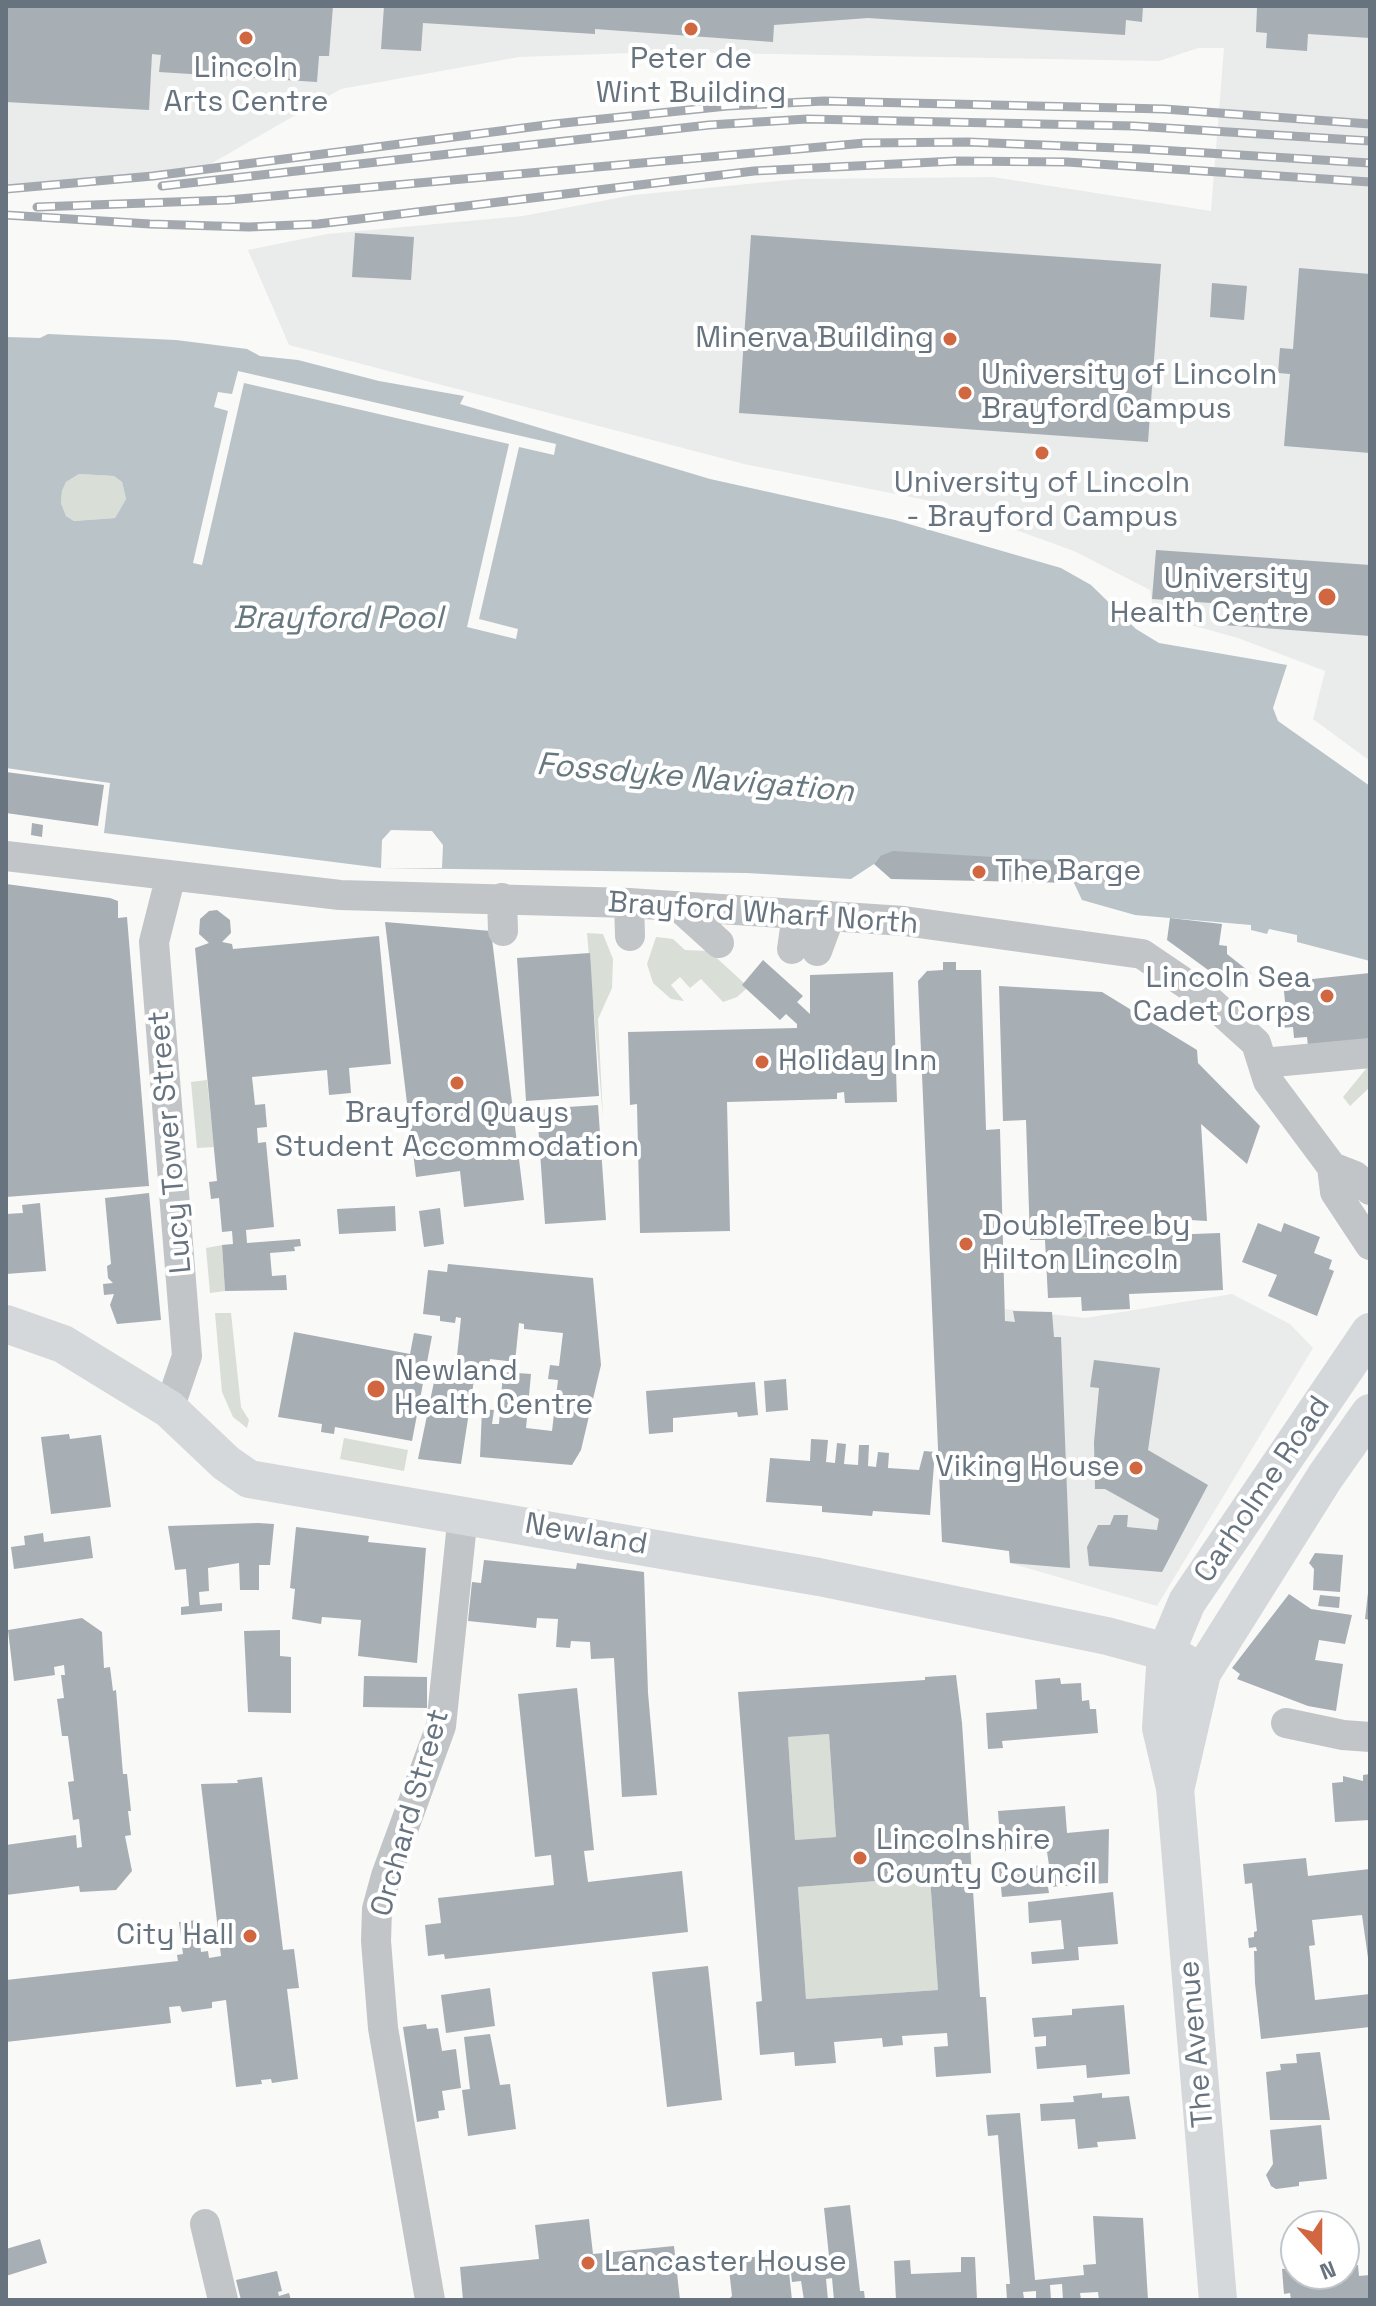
<!DOCTYPE html>
<style>
body{margin:0}
#map{position:relative;width:1376px;height:2306px;overflow:hidden;background:#f9f9f7;font-family:"Space Grotesk",sans-serif}
canvas{display:block}
.frame{position:absolute;inset:0;border:8px solid #67747f;pointer-events:none}
.north{position:absolute;left:1280px;top:2210px;width:80px;height:80px;box-sizing:border-box;background:#fff;border:2px solid #c2c7cc;border-radius:50%;rotate:159deg;font-size:22px;font-weight:700;line-height:32px;text-align:center;color:#67747f}
.north::after{content:'';display:block;margin:auto;width:28px;height:36px;background:#d06741;clip-path:polygon(50% 0,100% 100%,50% 72%,0 100%)}
</style>
<div id="map">
<canvas width="1376" height="2306"></canvas>
<div class="frame"></div>
<div class="north">N</div>
</div>
<script>
const g = document.querySelector('canvas').getContext('2d');
g.lineJoin = 'round';
function paint(path, color) { g.fillStyle = color; g.fill(path, 'evenodd'); }
const toPath = rows => new Path2D(rows.map(r => 'M' + r).join(''));
function strokePath(path, color, width, dash) { g.strokeStyle = color; g.lineWidth = width; g.lineCap = dash ? 'butt' : 'round'; g.setLineDash(dash || []); g.stroke(path); }
function drawText(font, color, halo, rows, align = 'center') {
  g.font = font + ' "Space Grotesk",sans-serif'; g.lineWidth = 8; g.setLineDash([]); g.textBaseline = 'middle'; g.strokeStyle = halo; g.fillStyle = color; for (const [text, x, y, turn = 0] of rows) {
    g.save(); g.translate(x, y); g.rotate((+turn || 0) * Math.PI / 180); g.textAlign = isNaN(turn) ? turn : align; if (halo) g.strokeText(text, 0, 0); g.fillText(text, 0, 0); g.restore();
  }
}
const built = toPath([
 [6,6,1370,6,1370,761,1313,719,1325,671,1238,638,1154,615,1150,590,1074,551,941,503,744,464,289,345,248,250,327,234,523,216,633,195,800,179,993,177,1211,211,1224,48,1198,48,1159,61,660,52,519,57,341,89,200,170,6,188],
 [1232,1294,1290,1324,1313,1348,1157,1606,1010,1563,1006,1521,1012,1503,1005,1309,1085,1318]
]);
const green = toPath([
 [79,474,114,476,122,482,126,499,115,518,74,521,66,516,61,503,62,491,66,482],
 [587,933,603,934,613,959,612,988,598,1019,603,1117],
 [656,937,673,939,685,950,709,951,744,983,746,989,737,997,723,1002,701,979,690,988,680,977,671,985,684,1001,671,999,653,983,647,964],
 [1370,1064,1370,1087,1350,1106,1343,1097],
 [207,1080,214,1147,197,1148,191,1082],
 [222,1245,225,1291,210,1293,206,1248],
 [215,1313,231,1313,241,1407,249,1420,247,1428,233,1417,222,1392],
 [344,1438,408,1450,404,1471,340,1459],
 [829,1734,836,1837,795,1840,788,1737],
 [930,1877,938,1990,806,1999,798,1887]
]);
const water = toPath([
 [48,334,176,340,247,349,260,356,298,360,379,381,464,396,460,404,710,479,895,520,1061,568,1091,585,1136,629,1159,643,1287,665,1273,708,1278,721,1370,786,1370,961,1297,942,1297,935,1269,929,1267,934,1251,930,1251,925,1135,915,1082,900,1074,883,880,856,874,864,851,879,747,873,381,868,104,833,110,783,6,768,6,337,40,338],
 [79,474,114,476,122,482,126,499,115,518,74,521,66,516,61,503,62,491,66,482]
]);
const pier = toPath([
 [238,371,556,444,554,455,519,447,479,619,518,629,516,639,467,627,509,444,244,383,202,565,193,563,228,411,214,407,218,392,232,394],
 [391,830,432,831,443,845,442,868,381,868,382,840]
]);
const building = toPath([
 [6,6,333,6,329,56,319,56,317,82,159,72,161,55,152,54,149,110,6,102],
 [384,6,1143,6,1142,22,1126,20,1125,35,868,18,774,25,773,42,595,29,595,34,423,23,421,51,381,49],
 [1370,6,1370,38,1308,34,1307,51,1266,48,1267,33,1256,32,1257,7],
 [355,233,414,237,411,280,352,277],
 [751,235,1161,264,1148,442,739,413],
 [1299,268,1370,274,1370,453,1284,446,1290,374,1278,373,1280,348,1293,349],
 [1212,283,1247,286,1244,320,1210,317],
 [1156,550,1370,565,1370,636,1224,625,1226,604,1152,599],
 [6,772,104,785,98,826,6,813],
 [32,823,43,825,42,837,31,835],
 [893,851,1076,862,1074,883,891,879,874,864,880,856],
 [6,884,110,898,118,901,118,918,127,917,149,1186,6,1197],
 [217,910,230,920,231,933,222,942,232,944,233,949,379,936,391,1064,349,1068,351,1093,329,1095,327,1070,252,1077,255,1105,265,1104,267,1127,257,1128,258,1143,266,1142,274,1227,246,1230,247,1243,300,1239,301,1246,294,1247,295,1251,270,1253,272,1276,286,1275,287,1290,225,1291,222,1245,233,1244,232,1231,222,1232,219,1198,211,1199,209,1182,217,1181,195,948,209,943,199,934,200,919,209,911],
 [1170,918,1222,924,1219,945,1227,946,1227,954,1251,973,1237,991,1167,940],
 [385,922,491,931,524,1200,464,1207,460,1171,416,1177],
 [590,953,599,1096,526,1101,517,958],
 [763,960,803,996,797,1002,810,1014,810,975,893,972,897,1102,845,1103,844,1092,837,1093,837,1099,727,1102,730,1231,640,1233,637,1104,630,1105,628,1032,797,1028,797,1024,786,1014,780,1020,742,985],
 [943,962,956,962,956,970,981,970,986,1130,1000,1129,1005,1321,1015,1322,1013,1311,1052,1312,1054,1337,1061,1337,1070,1568,1010,1563,1009,1551,942,1542,918,981,927,971,943,970],
 [1370,973,1370,1040,1308,1046,1307,1037,1294,1038,1293,1027,1281,1028,1279,1012,1286,1011,1283,982],
 [999,986,1102,992,1197,1050,1198,1063,1260,1126,1247,1164,1201,1124,1207,1221,1156,1218,1158,1233,1062,1239,1220,1233,1223,1290,1129,1294,1130,1309,1082,1311,1081,1297,1048,1298,1045,1240,1030,1240,1026,1120,1003,1121],
 [598,1105,606,1220,545,1224,537,1109],
 [149,1193,161,1320,117,1324,110,1305,114,1294,104,1295,103,1284,113,1283,108,1278,107,1266,111,1264,105,1198],
 [40,1203,46,1271,6,1274,6,1214,23,1213,22,1205],
 [395,1206,396,1231,339,1234,337,1209],
 [440,1208,444,1244,424,1247,419,1211],
 [1258,1223,1281,1232,1284,1223,1320,1237,1314,1253,1332,1260,1329,1269,1334,1271,1317,1316,1268,1296,1277,1275,1242,1262],
 [448,1264,593,1278,601,1365,581,1450,572,1465,480,1457,482,1409,494,1410,492,1424,499,1424,503,1372,531,1374,526,1428,552,1431,558,1380,548,1379,550,1365,559,1366,563,1333,524,1329,524,1324,519,1323,515,1362,490,1359,488,1379,461,1376,463,1357,457,1356,461,1318,456,1317,455,1323,440,1321,440,1316,423,1314,428,1270,447,1272],
 [294,1332,410,1354,414,1333,432,1336,412,1441,335,1427,334,1434,321,1432,322,1424,278,1417],
 [1094,1360,1160,1368,1148,1450,1208,1485,1162,1572,1089,1566,1087,1547,1098,1525,1110,1525,1114,1515,1128,1515,1127,1527,1157,1530,1159,1519,1105,1489,1095,1489,1094,1442,1099,1388,1090,1387],
 [435,1377,474,1380,461,1464,418,1459],
 [786,1379,788,1410,766,1412,764,1381],
 [755,1382,758,1415,738,1417,737,1412,673,1418,673,1432,649,1434,646,1391],
 [69,1434,70,1439,101,1435,111,1507,51,1514,41,1437],
 [811,1439,828,1440,826,1462,835,1463,837,1443,846,1444,844,1464,858,1465,859,1445,869,1445,868,1466,876,1467,878,1452,889,1453,888,1468,919,1470,924,1451,935,1452,930,1515,873,1511,872,1516,822,1512,822,1506,766,1502,770,1458,810,1461],
 [258,1523,274,1524,270,1565,259,1565,259,1590,240,1590,239,1563,208,1568,209,1591,199,1592,200,1605,222,1603,222,1611,181,1615,181,1607,189,1606,186,1569,175,1570,168,1526],
 [296,1527,369,1536,368,1542,426,1548,417,1663,358,1656,361,1620,322,1617,321,1624,292,1619,295,1589,290,1588],
 [43,1533,44,1542,90,1536,93,1558,14,1569,11,1547,25,1545,24,1536],
 [1315,1553,1343,1555,1340,1592,1313,1590,1314,1569,1309,1563],
 [484,1560,576,1569,577,1563,644,1572,648,1693,657,1795,622,1797,614,1658,591,1659,590,1642,571,1641,570,1648,556,1647,558,1619,537,1618,536,1628,468,1621,472,1582,481,1583],
 [1368,1593,1370,1593,1370,1620,1365,1619],
 [1289,1594,1311,1609,1352,1615,1345,1644,1319,1640,1315,1660,1343,1664,1336,1711,1308,1706,1237,1679,1240,1674,1232,1668],
 [1320,1595,1340,1597,1339,1608,1318,1606],
 [82,1618,102,1632,104,1668,110,1667,113,1691,116,1690,123,1774,127,1774,131,1811,128,1811,131,1835,125,1836,132,1871,116,1890,80,1892,79,1886,6,1895,6,1845,76,1835,77,1848,82,1847,79,1819,73,1820,68,1782,74,1781,68,1736,62,1736,57,1699,64,1698,61,1675,65,1675,64,1665,54,1667,55,1675,14,1681,8,1630],
 [280,1630,280,1656,291,1657,291,1713,248,1712,244,1631],
 [956,1675,962,1723,980,1997,986,1997,991,2073,936,2077,934,2047,948,2046,947,2033,902,2036,903,2045,883,2047,882,2038,834,2042,836,2063,795,2066,794,2052,760,2055,756,2002,762,2001,738,1692,925,1680,925,1677],
 [829,1734,836,1837,795,1840,788,1737],
 [930,1877,938,1990,806,1999,798,1887],
 [364,1676,427,1677,427,1708,363,1707],
 [1060,1678,1061,1684,1081,1683,1082,1701,1089,1700,1090,1709,1096,1709,1098,1733,1002,1741,1003,1748,988,1749,986,1713,1037,1709,1035,1680],
 [577,1688,594,1850,584,1851,588,1882,682,1871,688,1932,445,1959,444,1954,428,1956,425,1925,441,1923,438,1898,554,1885,551,1855,535,1857,518,1694],
 [1370,1774,1370,1820,1335,1822,1332,1783,1343,1782,1343,1776,1363,1781,1363,1775],
 [262,1777,283,1950,294,1949,299,1988,287,1989,298,2079,272,2083,271,2079,261,2080,262,2084,236,2087,226,2000,212,2002,212,2008,182,2012,180,2006,169,2007,171,2023,6,2042,6,1980,178,1961,177,1955,183,1954,179,1922,198,1920,201,1952,208,1951,209,1958,221,1956,201,1784,238,1783,237,1780],
 [1065,1806,1067,1833,1109,1829,1108,1883,1048,1887,1049,1893,1002,1897,999,1868,1049,1865,1047,1852,1040,1853,1039,1848,1001,1851,998,1811],
 [1306,1858,1308,1876,1370,1869,1370,1972,1362,1915,1312,1920,1315,1945,1309,1946,1315,2000,1370,1994,1370,2027,1261,2039,1255,1983,1254,1951,1257,1951,1256,1947,1249,1948,1248,1938,1254,1937,1254,1932,1257,1931,1252,1883,1245,1884,1243,1864],
 [1113,1892,1118,1944,1078,1947,1079,1960,1032,1964,1031,1952,1064,1949,1061,1920,1029,1923,1028,1902],
 [708,1966,722,2100,667,2107,652,1972],
 [490,1988,495,2026,446,2033,441,1995],
 [1124,2005,1130,2074,1087,2078,1086,2065,1037,2069,1035,2047,1046,2046,1046,2036,1034,2037,1032,2018,1072,2015,1072,2009],
 [426,2024,427,2029,438,2028,442,2051,456,2049,461,2088,442,2091,445,2110,438,2111,439,2118,417,2122,403,2027],
 [490,2034,500,2085,510,2084,516,2129,468,2136,462,2090,470,2089,464,2037],
 [1320,2052,1330,2120,1270,2120,1266,2072,1281,2070,1280,2064,1297,2063,1296,2054],
 [1102,2093,1102,2098,1129,2096,1136,2139,1097,2142,1098,2147,1078,2149,1075,2119,1041,2121,1040,2104,1074,2102,1073,2096],
 [1020,2113,1035,2280,1084,2275,1083,2265,1096,2264,1093,2216,1143,2218,1148,2300,1099,2300,1098,2292,1080,2293,1081,2300,1063,2300,1062,2284,1050,2285,1051,2300,1036,2300,1036,2291,1023,2292,1024,2299,1007,2300,1006,2284,1010,2284,998,2135,988,2136,986,2115],
 [1321,2125,1327,2179,1299,2182,1299,2186,1276,2189,1271,2186,1266,2175,1273,2164,1270,2130],
 [850,2205,860,2291,864,2291,865,2300,834,2300,832,2278,826,2279,828,2300,804,2300,801,2281,792,2282,790,2264,806,2263,807,2268,830,2266,824,2208],
 [589,2219,593,2254,674,2246,680,2300,463,2300,460,2267,539,2259,535,2225],
 [40,2239,47,2263,6,2276,6,2249],
 [787,2253,792,2300,728,2300,732,2296,728,2260],
 [961,2257,975,2257,977,2300,896,2300,894,2261,910,2260,911,2274,961,2272],
 [1358,2265,1359,2276,1370,2275,1370,2300,1291,2300,1290,2293,1284,2294,1282,2269,1296,2268,1296,2274,1344,2274,1344,2266],
 [277,2271,282,2291,278,2292,279,2296,289,2293,291,2300,241,2300,236,2280]
]);
const minor = toPath([
 [6,856,340,895,629,903,904,921,1142,954,1204,996,1256,1043,1268,1081,1332,1167,1335,1192,1370,1245],
 [502,898,503,931],
 [629,903,630,936],
 [678,906,719,943],
 [792,949,797,914],
 [817,951,830,916],
 [1263,1063,1370,1053],
 [1332,1167,1355,1176,1370,1190],
 [169,1409,187,1356,154,942,171,875],
 [1286,1723,1343,1735,1370,1737],
 [205,2224,223,2300],
 [430,2300,383,2028,376,1941,377,1909,386,1876,441,1726,463,1514]
]);
const major = toPath([
 [6,1324,63,1344,169,1409,226,1463,249,1479,819,1577,1107,1636,1166,1652,1202,1673],
 [1176,1786,1202,1673,1325,1477,1370,1413],
 [1218,2300,1175,1788,1161,1728,1166,1652,1187,1602,1370,1332]
]);
const rail = toPath([
 [162,186,709,125,807,119,1134,126,1370,141],
 [6,189,153,176,554,124,727,106,824,101,1164,109,1370,124],
 [37,207,228,200,865,143,968,142,1142,149,1370,163],
 [6,215,150,224,249,227,318,224,754,171,956,161,1067,162,1370,182]
]);
const markers = [
 [691,29,8,"#d06741"],
 [246,38,8,"#d06741"],
 [950,339,8,"#d06741"],
 [965,393,8,"#d06741"],
 [1042,453,8,"#d06741"],
 [1327,597,10,"#d06741"],
 [979,872,8,"#d06741"],
 [1327,996,8,"#d06741"],
 [762,1062,8,"#d06741"],
 [457,1083,8,"#d06741"],
 [966,1244,8,"#d06741"],
 [376,1389,10,"#d06741"],
 [1136,1468,8,"#d06741"],
 [860,1858,8,"#d06741"],
 [250,1936,8,"#d06741"],
 [588,2263,8,"#d06741"]
];
const poiNames = [
 ["Peter de",691,60,"center"],
 ["Wint Building",691,94,"center"],
 ["Lincoln",246,69,"center"],
 ["Arts Centre",246,103,"center"],
 ["Minerva Building",934,339,"right"],
 ["University of Lincoln",981,376],
 ["Brayford Campus",981,410],
 ["University of Lincoln",1042,484,"center"],
 ["- Brayford Campus",1042,518,"center"],
 ["University",1309,580,"right"],
 ["Health Centre",1309,614,"right"],
 ["The Barge",995,872],
 ["Lincoln Sea",1311,979,"right"],
 ["Cadet Corps",1311,1013,"right"],
 ["Holiday Inn",778,1062],
 ["Brayford Quays",457,1114,"center"],
 ["Student Accommodation",457,1148,"center"],
 ["DoubleTree by",982,1227],
 ["Hilton Lincoln",982,1261],
 ["Newland",394,1372],
 ["Health Centre",394,1406],
 ["Viking House",1120,1468,"right"],
 ["Lincolnshire",876,1841],
 ["County Council",876,1875],
 ["City Hall",234,1936,"right"],
 ["Lancaster House",604,2263]
];
const streetNames = [
 ["Brayford Wharf North",763,914,4],
 ["Lucy Tower Street",171,1142,-95],
 ["Carholme Road",1263,1490,-56],
 ["Newland",586,1535,10],
 ["Orchard Street",411,1813,-74],
 ["The Avenue",1197,2044,-95]
];
const waterNames = [
 ["Brayford Pool",338,619],
 ["Fossdyke Navigation",695,779,5]
];
paint(built, '#eaebeb');
paint(green, '#d9ded7');
paint(water, '#bac3c8');
paint(pier, '#f9f9f7');
paint(building, '#a7aeb4');
strokePath(minor, '#c1c5c8', 30);
strokePath(major, '#d5d8db', 38);
strokePath(rail, '#a3a9ae', 9);
strokePath(rail, '#fff', 6, [18]);
for (const [x, y, r, color] of markers) { const dot = new Path2D(); dot.arc(x, y, r, 0, 2 * Math.PI); g.fillStyle = color; g.fill(dot); strokePath(dot, '#fff', 3); }
drawText('30px', '#67747f', '#fff', poiNames, 'left');
drawText('30px', '#67747f', '#fff', streetNames);
drawText('italic 32px', '#67787f', '#fff', waterNames);
</script>
